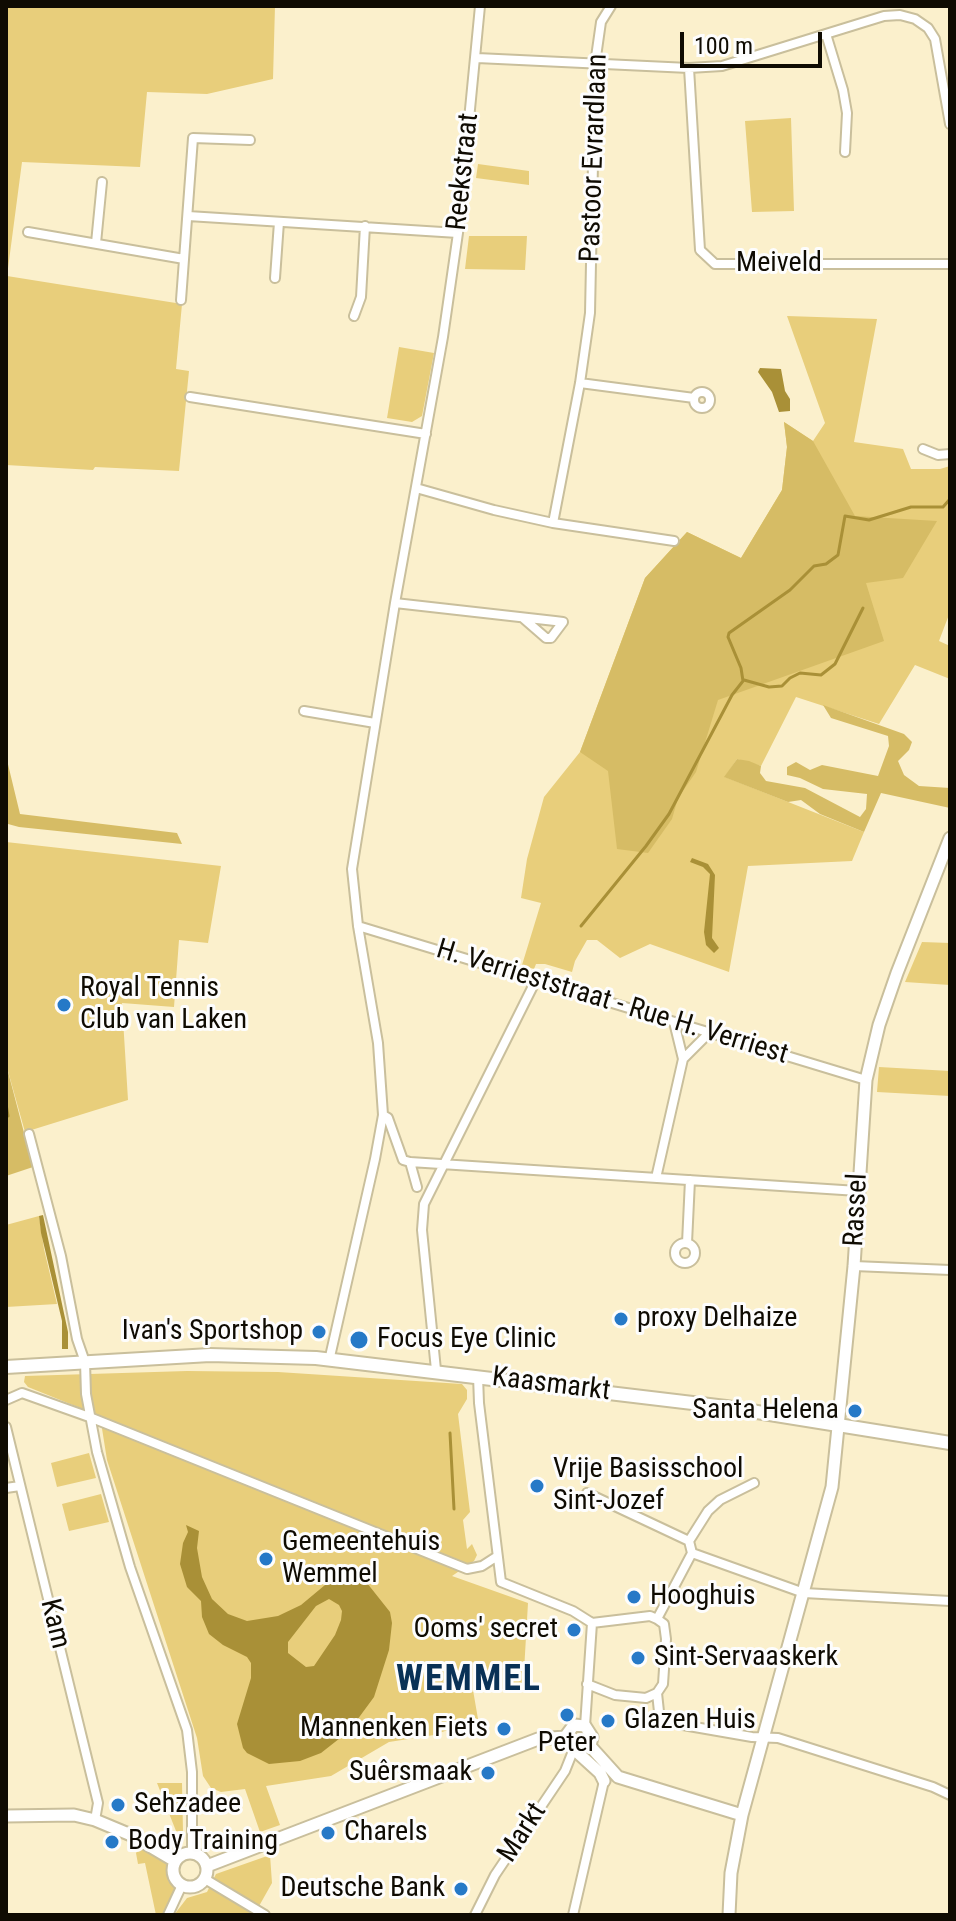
<!DOCTYPE html>
<meta charset="utf-8">
<style>
body{margin:0}
#map{position:relative;width:956px;height:1921px;overflow:hidden;background:#fbf0cc;font-family:"Roboto Condensed",sans-serif}
canvas{display:block}
.frame{position:absolute;inset:0;border:8px solid #0f0b02;pointer-events:none}
.scale{position:absolute;left:680px;top:32px;width:142px;height:36px;box-sizing:border-box;border:4px solid #0f0b02;border-top:0;padding-left:10px;font-size:24px;line-height:28px;white-space:nowrap;color:#0f0b02;-webkit-text-stroke:6px #fdfdfd;paint-order:stroke}
</style>
<div id="map">
<canvas width="956" height="1921"></canvas>
<div class="frame"></div>
<div class="scale">100 m</div>
</div>
<script>
const g = document.querySelector('canvas').getContext('2d');
g.lineJoin = 'round';
function paint(path, color) { g.fillStyle = color; g.fill(path, 'evenodd'); }
const toPath = rows => new Path2D(rows.map(r => 'M' + r).join(''));
function strokePath(path, color, width, dash) { g.strokeStyle = color; g.lineWidth = width; g.lineCap = dash ? 'butt' : 'round'; g.setLineDash(dash || []); g.stroke(path); }
function drawText(font, color, halo, rows, align = 'center') {
  g.font = font + ' "Roboto Condensed",sans-serif'; g.lineWidth = 6; g.setLineDash([]); g.textBaseline = 'middle'; g.strokeStyle = halo; g.fillStyle = color; for (const [text, x, y, turn = 0] of rows) {
    g.save(); g.translate(x, y); g.rotate((+turn || 0) * Math.PI / 180); g.textAlign = isNaN(turn) ? turn : align; if (halo) g.strokeText(text, 0, 0); g.fillText(text, 0, 0); g.restore();
  }
}
const green = toPath([
 [6,6,275,6,273,79,207,94,147,92,140,167,22,162,7,276,182,304,176,369,189,371,179,471,95,467,93,470,6,465],
 [791,118,794,211,752,212,745,121],
 [478,164,529,171,529,185,476,178],
 [469,236,527,236,525,270,465,269],
 [787,316,877,319,854,442,903,449,911,469,940,469,950,466,950,612,939,641,950,646,950,679,915,665,879,724,796,697,761,766,737,759,725,777,864,832,852,861,748,866,729,972,650,944,620,958,597,940,587,940,575,961,572,972,545,964,536,964,534,969,522,965,541,903,521,898,527,859,544,797,580,752,645,578,687,532,741,558,782,490,787,447,784,422,813,441,825,423],
 [399,347,434,353,422,416,412,422,387,418],
 [6,842,221,866,208,943,179,940,174,1007,122,1003,128,1100,25,1132,6,1064],
 [922,942,950,943,950,985,905,982],
 [879,1067,950,1071,950,1096,877,1092],
 [39,1216,44,1249,57,1304,6,1307,6,1225],
 [187,1371,278,1372,462,1384,467,1390,467,1399,458,1414,470,1512,463,1520,467,1549,472,1544,477,1555,474,1561,452,1576,528,1603,523,1688,473,1690,478,1719,434,1735,389,1742,331,1776,266,1786,280,1825,260,1832,245,1789,221,1792,211,1788,203,1776,197,1738,107,1460,100,1416,28,1387,24,1382,25,1376],
 [89,1453,96,1478,57,1487,51,1463],
 [101,1494,109,1522,69,1531,62,1504],
 [157,1783,182,1783,183,1832,176,1831],
 [140,1848,166,1863,175,1891,164,1915,156,1915,145,1863,138,1864,136,1853],
 [270,1855,272,1883,254,1915,174,1915,187,1898,207,1892,216,1874]
]);
const forest = toPath([
 [784,422,813,441,855,516,937,521,903,578,866,583,884,641,718,700,696,772,678,798,672,819,648,853,617,849,608,771,580,752,645,578,687,532,741,558,782,490,787,447],
 [823,705,904,734,912,742,909,750,898,761,904,775,919,786,950,788,950,808,881,793,864,832,820,814,801,800,788,802,724,777,737,759,749,761,761,766,760,773,766,781,805,788,860,817,866,809,867,794,823,789,800,778,787,775,787,767,796,762,810,770,822,765,878,776,889,746,888,736,831,718],
 [6,756,20,814,177,833,182,844,19,827,8,824,6,830],
 [6,1064,33,1167,6,1176]
]);
const water = toPath([
 [760,368,781,369,785,391,790,399,790,411,779,412,772,392,758,372],
 [692,858,708,864,715,875,712,938,719,948,714,953,706,945,704,932,710,874,703,867,690,862],
 [43,1215,68,1332,68,1349,62,1349,62,1321,41,1233,39,1216],
 [186,1525,199,1531,197,1548,202,1577,212,1599,228,1614,247,1621,278,1616,301,1605,331,1580,345,1577,367,1583,390,1612,392,1623,389,1650,374,1697,349,1731,321,1753,300,1761,269,1764,247,1753,243,1748,237,1724,251,1678,251,1663,247,1657,223,1645,209,1634,202,1617,201,1601,187,1587,180,1564,183,1543,188,1532],
 [329,1599,339,1605,342,1611,341,1620,335,1635,314,1666,306,1667,288,1653,288,1642,316,1606]
]);
const stream = toPath([
 [744,680,769,687,782,686,790,678,800,673,821,675,835,664,863,608],
 [6,836,6,839],
 [581,926,646,846,669,814,732,695,743,681,741,668,728,637,729,633,790,590,814,566,826,564,838,555,845,516,869,520,911,507,943,507,950,499],
 [6,1104,8,1116],
 [450,1433,454,1509]
]);
const minor = toPath([
 [826,34,843,90,847,113,845,152],
 [477,58,689,68,722,66,884,16,900,15,915,19,928,28,935,39,950,124],
 [689,68,700,250,715,264,950,264],
 [188,216,458,233],
 [28,232,184,259],
 [96,243,102,182],
 [275,278,279,222],
 [181,300,193,138,250,140],
 [354,316,361,297,365,226],
 [580,383,694,398],
 '694 400a8 8 0 1 1 16 0a8 8 0 1 1-16 0Z',
 [190,397,426,434],
 [923,449,938,455,950,454],
 [416,488,494,510,553,523,674,541],
 [553,523,580,383,590,313,595,64,601,22,611,6],
 [395,603,555,621,563,622,551,638,546,638,523,618],
 [304,711,375,723],
 [358,926,866,1080],
 [683,1059,710,1032],
 [383,1115,388,1118,403,1160,410,1162,858,1191],
 [29,1134,61,1256,77,1339,85,1362,86,1394,97,1452,130,1567,187,1730,192,1772,192,1853],
 [410,1162,417,1187],
 [656,1178,683,1059,674,1022],
 '675 1253a10 10 0 1 1 20 0a10 10 0 1 1-20 0Z',
 [687,1243,690,1180],
 [854,1266,950,1270],
 [329,1361,375,1159,383,1115,378,1043,358,926,352,869,395,603,443,337,458,233,480,6],
 [436,1370,422,1230,424,1204,536,980],
 [478,1376,479,1403,501,1582,573,1611,592,1623],
 [6,1400,22,1393,92,1418,467,1569,482,1566,496,1557],
 [6,1427,98,1803,95,1820],
 [6,1488,20,1486],
 [689,1541,708,1511,720,1500,754,1483],
 [692,1553,804,1593,950,1601],
 [587,1684,615,1695,646,1698,657,1693,663,1684,666,1639,664,1624,657,1619],
 [657,1693,660,1721,752,1737,778,1738,933,1787,950,1795],
 [585,1726,592,1623,650,1616,657,1619,692,1553,689,1541,587,1493],
 [205,1879,265,1915],
 [168,1915,182,1885],
 [475,1915,495,1875,565,1771,573,1751],
 [573,1915,604,1781]
]);
const tertiary = toPath([
 [565,1737,574,1725,585,1726,592,1737,590,1746],
 [590,1746,618,1777,742,1815],
 [578,1753,600,1773,604,1781],
 [6,1816,74,1815,95,1820,131,1835,175,1861],
 '173 1870a17 17 0 1 1 34 0a17 17 0 1 1-34 0Z',
 [207,1866,538,1739,565,1737],
 [729,1915,731,1873,742,1815,832,1487,854,1266,866,1080,879,1025,897,973,950,838]
]);
const secondary = toPath([
 [6,1367,210,1355,316,1358,726,1407,950,1443]
]);
const markers = [
 [64,1005,8,"#2679c7"],
 [621,1319,8,"#2679c7"],
 [319,1332,8,"#2679c7"],
 [359,1340,10,"#2679c7"],
 [855,1411,8,"#2679c7"],
 [537,1486,8,"#2679c7"],
 [266,1559,8,"#2679c7"],
 [634,1597,8,"#2679c7"],
 [574,1630,8,"#2679c7"],
 [638,1658,8,"#2679c7"],
 [567,1715,8,"#2679c7"],
 [608,1721,8,"#2679c7"],
 [504,1729,8,"#2679c7"],
 [488,1773,8,"#2679c7"],
 [118,1805,8,"#2679c7"],
 [328,1833,8,"#2679c7"],
 [112,1842,8,"#2679c7"],
 [461,1889,8,"#2679c7"]
];
const streetNames = [
 ["Pastoor Evrardlaan",595,158,-88],
 ["Reekstraat",464,172,-84],
 ["Meiveld",779,264],
 ["H. Verrieststraat - Rue H. Verriest",612,1003,17],
 ["Rassel",857,1210,-87],
 ["Kaasmarkt",551,1385,7],
 ["Kam",54,1624,76],
 ["Markt",523,1833,-57]
];
const poiNames = [
 ["Royal Tennis",80,989],
 ["Club van Laken",80,1021],
 ["proxy Delhaize",637,1319],
 ["Ivan's Sportshop",303,1332,"right"],
 ["Focus Eye Clinic",377,1340],
 ["Santa Helena",839,1411,"right"],
 ["Vrije Basisschool",553,1470],
 ["Sint-Jozef",553,1502],
 ["Gemeentehuis",282,1543],
 ["Wemmel",282,1575],
 ["Hooghuis",650,1597],
 ["Ooms' secret",558,1630,"right"],
 ["Sint-Servaaskerk",654,1658],
 ["Glazen Huis",624,1721],
 ["Mannenken Fiets",488,1729,"right"],
 ["Peter",567,1744,"center"],
 ["Suêrsmaak",472,1773,"right"],
 ["Sehzadee",134,1805],
 ["Charels",344,1833],
 ["Body Training",128,1842],
 ["Deutsche Bank",445,1889,"right"]
];
const districtNames = [
 ["WEMMEL",469,1681]
];
paint(green, '#e8ce7b');
paint(forest, '#d6bc65');
paint(water, '#a99037');
strokePath(stream, '#a99037', 3);
strokePath(minor, '#c9bf9c', 12);
strokePath(tertiary, '#c9bf9c', 15);
strokePath(secondary, '#c9bf9c', 16);
strokePath(minor, '#fff', 8);
strokePath(tertiary, '#fff', 11);
strokePath(secondary, '#fff', 12);
for (const [x, y, r, color] of markers) { const dot = new Path2D(); dot.arc(x, y, r, 0, 2 * Math.PI); g.fillStyle = color; g.fill(dot); strokePath(dot, '#fdfdfd', 3); }
drawText('28px', '#0f0b02', '#fdfdfd', streetNames);
drawText('28px', '#0f0b02', '#fdfdfd', poiNames, 'left');
g.letterSpacing = '2px';
drawText('bold 36px', '#093156', '#fdfdfd', districtNames);
g.letterSpacing = '0px';
</script>
